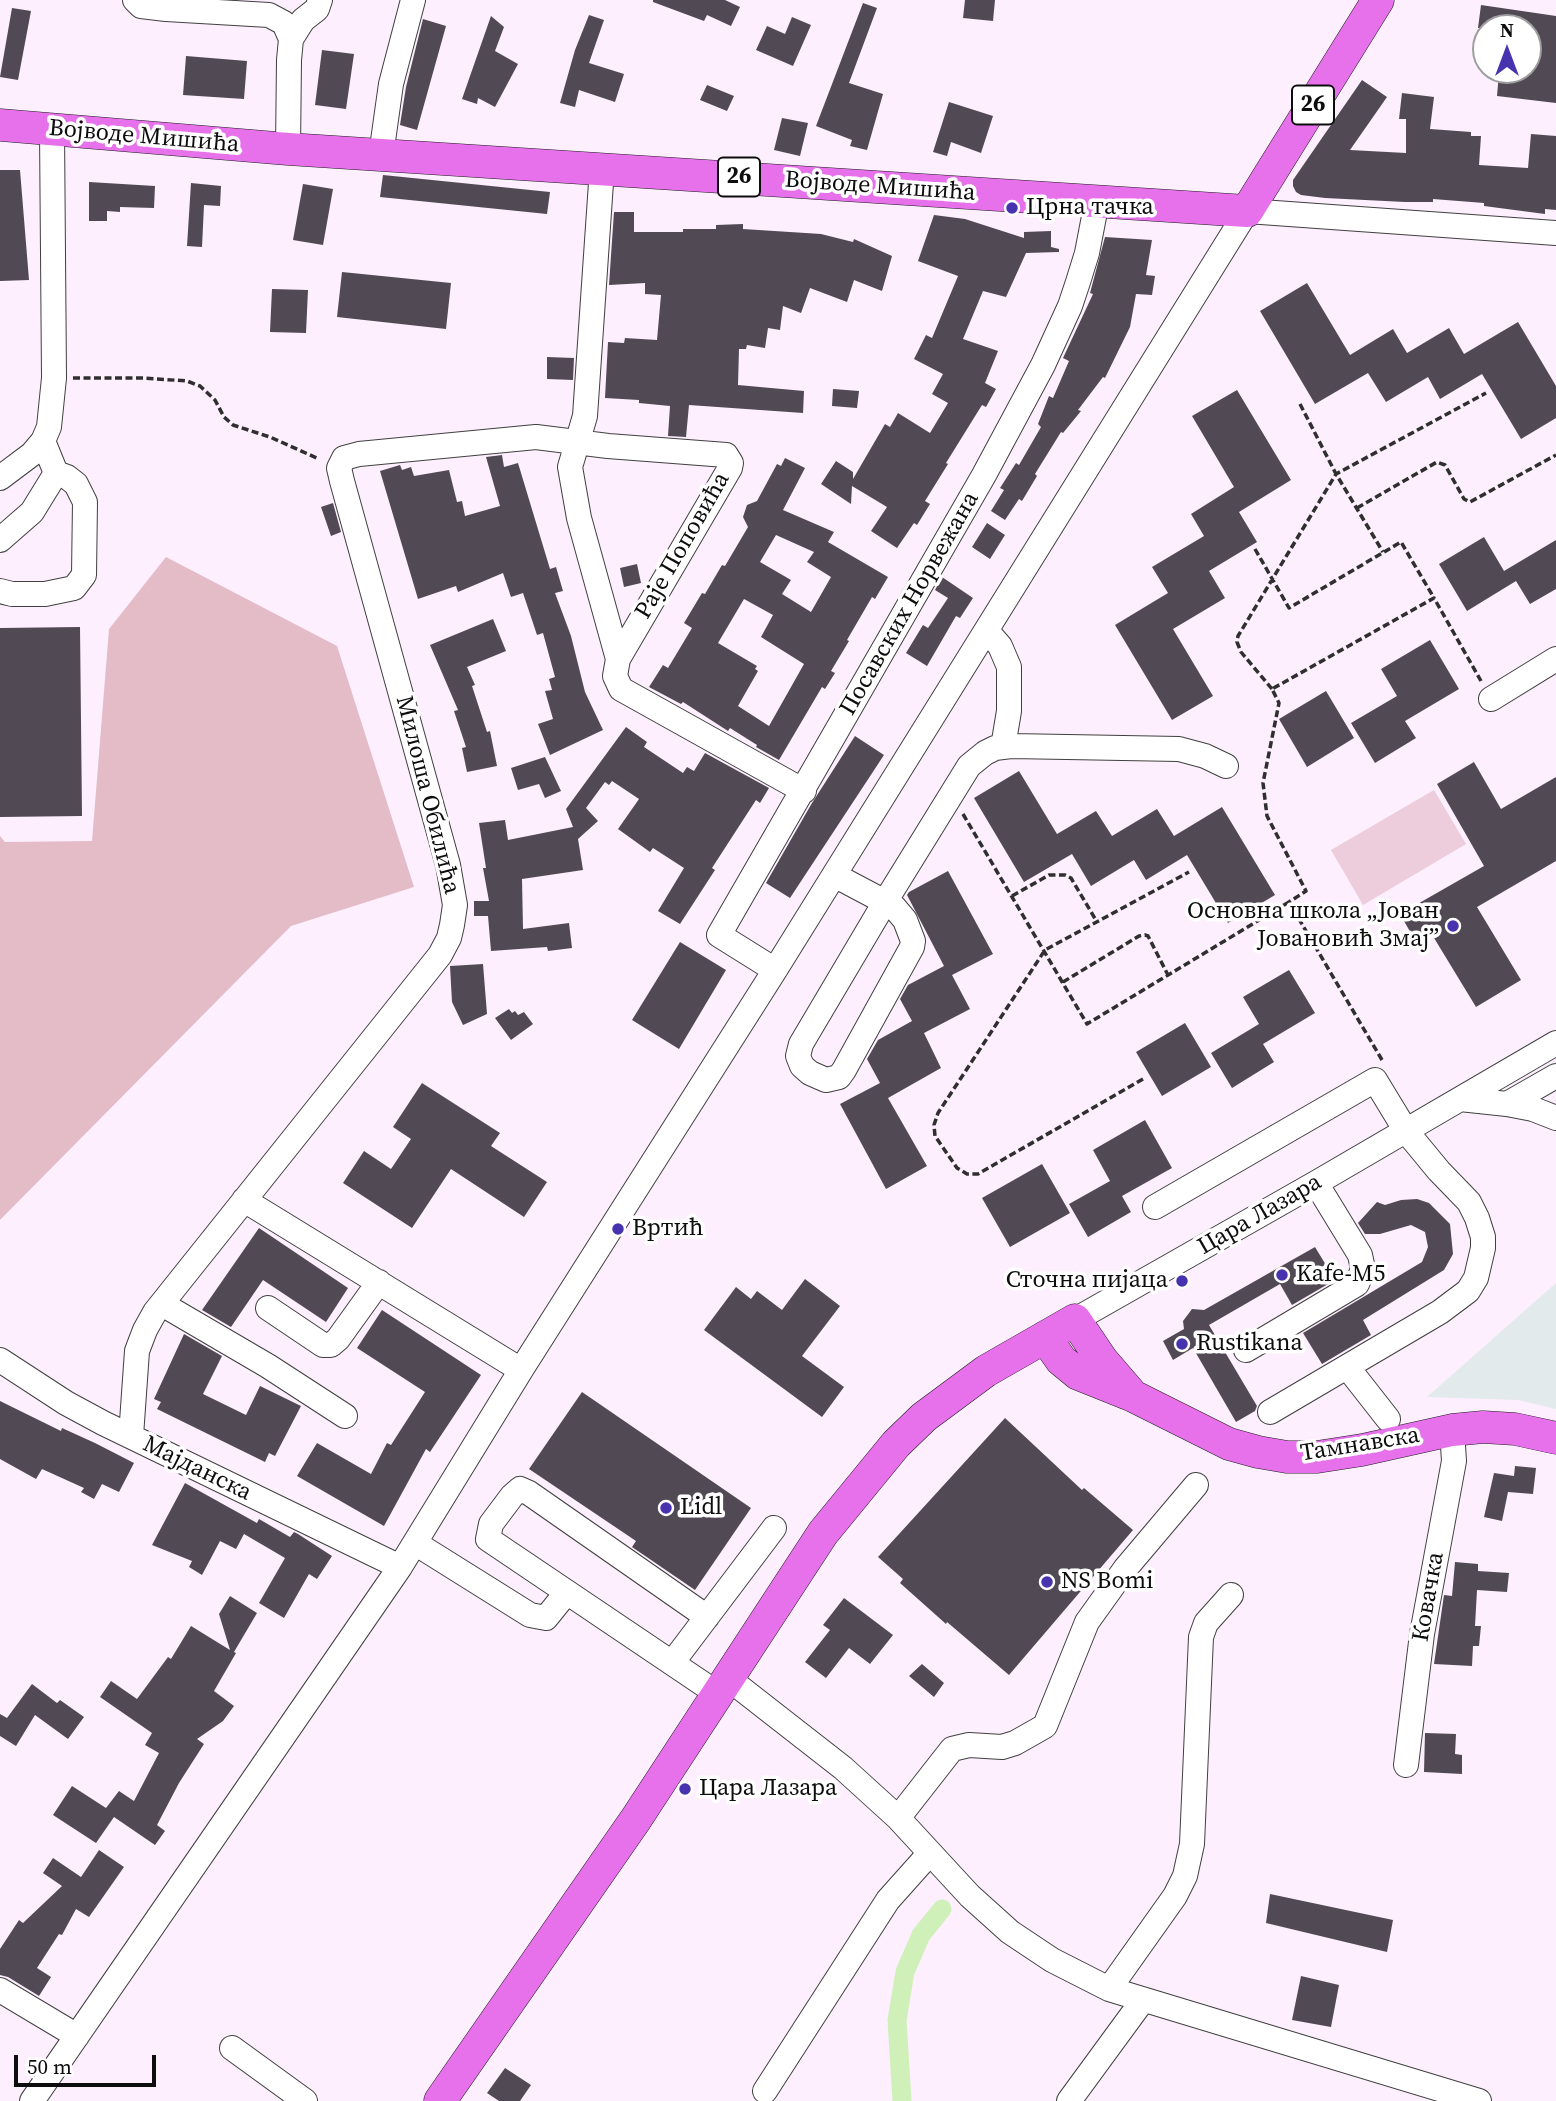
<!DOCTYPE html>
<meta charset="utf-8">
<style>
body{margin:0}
#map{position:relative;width:1556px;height:2101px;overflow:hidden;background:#fdeffd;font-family:"Source Serif 4",serif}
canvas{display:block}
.north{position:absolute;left:1472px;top:14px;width:70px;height:70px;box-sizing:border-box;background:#fff;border:2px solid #9e9e9e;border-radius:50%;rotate:0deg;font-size:19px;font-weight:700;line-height:28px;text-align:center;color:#0d0d0d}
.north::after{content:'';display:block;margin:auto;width:24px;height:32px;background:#4833af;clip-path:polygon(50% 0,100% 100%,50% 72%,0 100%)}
.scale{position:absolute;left:14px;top:2055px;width:142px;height:32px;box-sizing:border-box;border:4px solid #0d0d0d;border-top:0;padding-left:9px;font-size:21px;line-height:24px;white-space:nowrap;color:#0d0d0d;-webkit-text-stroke:5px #fff;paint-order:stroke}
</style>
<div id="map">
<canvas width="1556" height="2101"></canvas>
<div class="north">N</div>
<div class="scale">50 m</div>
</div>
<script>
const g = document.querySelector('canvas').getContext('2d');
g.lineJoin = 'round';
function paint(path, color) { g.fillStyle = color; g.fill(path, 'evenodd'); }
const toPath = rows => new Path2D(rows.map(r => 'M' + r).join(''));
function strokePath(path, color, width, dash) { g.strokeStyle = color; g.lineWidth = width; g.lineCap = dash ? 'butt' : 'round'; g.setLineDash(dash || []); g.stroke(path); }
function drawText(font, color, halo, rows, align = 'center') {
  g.font = font + ' "Source Serif 4",serif'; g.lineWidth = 7; g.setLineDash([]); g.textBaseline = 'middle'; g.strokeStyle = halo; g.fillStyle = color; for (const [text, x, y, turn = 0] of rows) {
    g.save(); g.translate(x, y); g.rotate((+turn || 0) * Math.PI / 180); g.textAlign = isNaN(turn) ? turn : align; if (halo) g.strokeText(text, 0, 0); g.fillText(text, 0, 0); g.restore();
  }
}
const industrial = toPath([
 [1556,1283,1556,1409,1518,1400,1427,1397]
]);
const green = toPath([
 [166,557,337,646,414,887,291,926,0,1220,0,836,5,842,92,841,109,629]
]);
const pitch = toPath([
 [1434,790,1466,844,1363,905,1331,850]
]);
const canal = toPath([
 [902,2101,897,2020,905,1972,921,1935,942,1909]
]);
const building = toPath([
 [653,0,725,0,740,7,731,26,707,15,704,21,653,2],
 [965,0,995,0,993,21,963,18],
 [863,3,877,8,849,83,883,94,867,150,850,146,852,140,816,126],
 [1481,5,1556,16,1556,103,1497,96,1499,73,1528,76,1528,28,1478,28],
 [12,8,31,11,18,80,0,77],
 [589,15,604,20,589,63,624,74,615,102,579,90,575,107,560,103,575,50],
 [491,16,504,27,495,51,518,64,495,107,478,98,477,104,462,99],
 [792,17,811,25,793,66,756,50,767,26,785,34],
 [423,19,446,26,417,130,400,125,406,87],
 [322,50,354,54,346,109,315,105],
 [186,56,247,61,244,99,183,95],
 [1362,80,1387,97,1350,150,1406,153,1406,119,1399,119,1402,93,1434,97,1430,129,1471,132,1471,136,1481,136,1479,165,1528,168,1531,134,1556,136,1556,210,1545,209,1545,214,1484,206,1484,203,1433,199,1433,202,1405,202,1325,198,1301,195,1296,192,1293,186,1293,180],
 [707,85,734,96,727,111,700,100],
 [949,102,993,116,981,153,951,142,947,156,933,152],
 [782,118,808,123,800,156,774,150],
 [0,170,20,170,29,280,0,281],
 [383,175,550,192,547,214,380,197],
 [89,182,155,186,154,208,120,207,120,212,107,211,107,221,89,221],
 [191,183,221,186,220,206,204,205,202,247,187,246],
 [303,184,333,189,323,245,293,240],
 [614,212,634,212,634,232,683,232,683,229,716,229,716,225,743,224,743,229,821,234,853,242,854,239,892,256,882,291,854,280,847,302,810,288,801,313,783,306,780,330,768,328,765,348,747,345,746,349,739,349,738,385,804,391,803,413,689,405,686,437,668,436,670,406,639,403,639,400,605,398,608,342,624,343,625,338,657,340,661,295,645,294,645,283,609,285],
 [934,215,965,219,1024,238,1024,232,1051,231,1051,247,1059,249,1059,252,1026,253,1006,297,983,291,963,339,998,351,985,383,996,389,986,407,982,405,946,463,948,464,925,501,930,504,917,525,914,523,897,548,871,531,887,507,852,486,851,504,821,484,836,461,853,472,853,479,885,424,890,427,898,413,930,433,948,403,932,394,943,374,914,359,926,335,932,338,958,276,918,261],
 [1105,237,1152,240,1146,275,1155,276,1152,295,1136,294,1130,327,1105,378,1103,377,1078,410,1081,411,1063,433,1061,432,1035,474,1037,476,1022,501,1019,499,1005,520,991,511,1004,490,1000,488,1016,463,1019,465,1041,427,1038,424,1049,396,1053,398,1069,361,1063,358,1093,294,1090,293],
 [342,272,451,283,446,329,337,317],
 [1307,283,1350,355,1393,329,1407,353,1449,328,1464,354,1518,322,1556,386,1556,418,1521,439,1482,374,1440,399,1428,377,1386,402,1368,373,1315,404,1260,311],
 [272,289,308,290,306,333,270,332],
 [547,357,574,358,573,380,547,379],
 [833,389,859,391,857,408,832,406],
 [1237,390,1291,480,1239,512,1257,542,1209,571,1225,598,1173,629,1213,696,1172,720,1115,625,1168,593,1152,567,1204,536,1191,514,1234,487,1192,416],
 [502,455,504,467,518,463,550,569,556,567,563,591,555,593,571,636,585,692,603,730,550,755,538,724,553,719,545,691,552,690,549,679,555,677,543,633,537,635,523,593,511,597,503,573,458,592,456,586,418,599,380,471,400,465,402,470,411,467,414,476,449,470,457,502,462,501,465,516,500,506,486,457],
 [785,458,805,468,783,510,834,532,828,542,888,577,875,599,872,597,847,640,849,641,831,671,835,673,825,689,822,687,779,760,756,747,757,745,730,728,728,731,683,702,681,704,649,687,663,665,668,668,692,628,684,623,702,593,705,594,722,565,725,566,748,527,743,517,747,505,757,501,777,464,781,466],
 [776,535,814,552,807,562,831,577,811,612,782,594,791,580,760,562],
 [744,599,773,615,761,637,804,664,769,726,738,706,758,671,755,669,757,666,718,643],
 [333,503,341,532,331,536,321,507],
 [987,523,1005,535,990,559,972,547],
 [1484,537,1504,571,1556,540,1556,589,1530,604,1516,581,1467,611,1439,564],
 [637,564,641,583,624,587,620,568],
 [942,577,973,598,960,618,956,616,927,666,906,653,923,625,928,628,948,598,935,590],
 [493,619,506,651,467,667,475,685,472,686,487,732,490,731,497,766,467,772,462,748,466,747,454,711,458,710,430,645],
 [80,627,82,816,0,817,0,628],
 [1430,640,1459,689,1405,721,1416,738,1375,763,1351,723,1397,696,1381,669],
 [1326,691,1354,738,1307,767,1279,719],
 [626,727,647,742,644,747,683,773,687,767,694,771,705,753,769,788,760,803,756,800,712,868,715,870,680,924,658,911,684,868,653,848,650,852,618,829,639,799,612,781,609,785,605,782,586,808,598,821,578,839,583,870,522,879,523,929,569,923,572,948,548,951,547,947,491,951,488,916,474,916,474,901,489,901,483,868,486,868,479,823,505,820,508,840,573,827,566,809],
 [855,736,884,755,790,898,766,883,812,803],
 [545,757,561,791,545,798,539,784,518,790,511,768],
 [1474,762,1501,809,1556,777,1556,861,1477,907,1521,980,1476,1007,1431,933,1416,942,1400,914,1484,866,1437,784],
 [1019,771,1057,834,1096,811,1112,836,1157,809,1174,836,1222,807,1275,895,1228,923,1187,855,1146,880,1134,860,1091,886,1072,854,1024,882,974,798],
 [948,871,993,954,952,975,970,1009,924,1033,941,1068,888,1098,927,1166,886,1189,840,1104,880,1083,867,1059,878,1040,912,1021,900,999,908,985,944,966,907,895,909,892],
 [680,942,726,970,679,1049,632,1020],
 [483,964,487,1014,463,1025,452,1002,450,966],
 [1289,970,1315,1013,1263,1044,1274,1062,1232,1088,1211,1053,1259,1024,1243,997],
 [509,1009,512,1013,515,1011,518,1015,524,1012,533,1024,511,1040,495,1018],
 [1185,1023,1211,1067,1162,1096,1136,1052],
 [422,1083,500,1133,491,1146,547,1182,524,1217,451,1169,412,1228,343,1183,364,1151,391,1169,411,1139,393,1127],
 [1145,1120,1172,1168,1122,1196,1131,1212,1088,1237,1069,1204,1110,1181,1093,1150],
 [1042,1164,1070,1213,1010,1247,982,1198],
 [1417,1199,1429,1203,1450,1224,1453,1254,1444,1270,1363,1320,1371,1335,1322,1364,1303,1333,1422,1262,1428,1247,1425,1232,1411,1225,1380,1234,1365,1234,1358,1223,1377,1202,1385,1205,1401,1200],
 [259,1228,348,1288,326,1322,263,1280,231,1327,202,1310],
 [1315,1247,1335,1280,1292,1305,1280,1284,1209,1325,1257,1406,1255,1411,1236,1422,1193,1348,1173,1360,1163,1341,1184,1329,1183,1321,1192,1309,1204,1310],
 [805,1279,840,1306,802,1356,844,1387,822,1417,704,1330,736,1287,751,1299,757,1291,782,1310],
 [382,1310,481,1375,430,1452,426,1449,384,1526,297,1476,317,1443,371,1474,387,1443,391,1445,425,1392,357,1348],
 [184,1334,222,1356,203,1394,246,1415,260,1386,301,1406,275,1456,269,1453,265,1462,157,1409,161,1402,154,1399],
 [582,1392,751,1508,695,1590,632,1547,636,1541,529,1469],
 [0,1401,61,1431,62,1428,95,1443,134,1463,119,1492,102,1484,94,1499,81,1492,84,1488,42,1469,36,1479,0,1459],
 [1005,1418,1082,1490,1084,1488,1133,1530,1009,1675,947,1622,946,1624,900,1583,903,1579,878,1557],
 [1515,1466,1536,1468,1533,1494,1508,1492,1502,1521,1484,1517,1494,1473,1514,1476],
 [185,1483,257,1523,259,1519,290,1537,294,1532,298,1534,332,1556,317,1579,309,1574,284,1618,259,1603,285,1558,244,1534,236,1549,220,1541,202,1575,189,1567,192,1561,152,1545],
 [1455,1562,1478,1564,1478,1571,1509,1573,1507,1592,1477,1590,1475,1626,1481,1626,1479,1646,1473,1646,1472,1666,1434,1664,1444,1595,1452,1596],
 [230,1596,257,1613,234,1652,236,1653,214,1691,234,1706,223,1721,197,1739,204,1744,179,1783,157,1825,165,1831,155,1845,114,1817,96,1843,53,1815,72,1786,106,1808,119,1791,134,1801,159,1753,145,1745,152,1733,100,1697,111,1681,137,1699,168,1657,171,1659,191,1626,230,1650,219,1614],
 [844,1598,893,1635,870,1664,849,1648,826,1678,805,1662,830,1630,823,1625],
 [922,1664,944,1683,934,1697,909,1676],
 [32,1684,57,1703,60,1700,84,1717,68,1739,35,1715,16,1746,0,1736,0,1714,7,1718],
 [1425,1733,1456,1734,1455,1754,1462,1755,1462,1774,1424,1772],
 [99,1850,124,1867,89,1917,76,1909,62,1935,59,1934,37,1968,51,1977,39,1996,8,1977,0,1975,0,1949,19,1920,23,1923,62,1886,43,1873,53,1858,81,1877],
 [1270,1894,1393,1920,1387,1952,1266,1923],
 [1301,1976,1339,1985,1331,2027,1292,2020],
 [505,2068,531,2085,520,2101,499,2101,487,2093]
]);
const path = toPath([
 [73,378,144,378,187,381,200,386,215,400,224,417,233,425,270,437,319,459],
 [1300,404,1336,474,1383,552],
 [1357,508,1437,462,1445,465,1464,499,1470,502,1556,455],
 [1255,549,1289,608,1401,542,1434,598],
 [1272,689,1241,652,1237,642,1238,636,1336,474,1486,393],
 [963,814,1087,1024,1289,902],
 [1012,896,1049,875,1065,875,1071,878,1097,922],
 [1063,982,1139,936,1145,935,1148,936,1169,977],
 [1382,1060,1289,902,1306,891,1267,816,1263,783,1279,703,1272,689,1434,598,1481,681],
 [1143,1079,978,1174,967,1174,957,1168,935,1136,934,1125,938,1113,1045,950,1189,872]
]);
const minor = toPath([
 [135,0,141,6,166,9,269,15,284,23,291,39],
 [288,149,289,60,291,39,303,20,317,9,320,0],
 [381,155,391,84,413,0],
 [602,168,585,416,570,467,579,518,618,659,615,676,621,689,639,699,804,791],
 [0,478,32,454,43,441,49,427,54,378,52,130],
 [0,540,32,512,56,473],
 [0,591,12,594,45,594,74,588,84,575,85,502,76,484,67,477,56,473,43,441],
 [987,631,1000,646,1009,667,1009,711,1003,747],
 [1491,699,1556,659],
 [834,875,885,902,894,907,905,920,913,941,912,947,844,1070,839,1077,826,1080,810,1073,802,1066,798,1056,801,1044,885,902,969,766,985,753,995,748,1011,746,1179,749,1205,756,1226,766],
 [775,970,719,935,984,475,1043,365,1070,306,1078,282,1087,253,1097,201],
 [1460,1099,1507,1104,1556,1076],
 [1507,1104,1533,1109,1556,1118],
 [244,1200,521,1370],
 [1155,1207,1375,1080,1406,1131,1439,1171,1469,1202,1477,1218,1483,1237,1483,1248,1476,1278,1468,1291,1440,1312,1270,1412],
 [162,1304,268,1366,345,1416],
 [268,1308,323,1345,331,1345,338,1339,379,1282],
 [1075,1320,1316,1183,1556,1043],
 [1246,1350,1357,1284,1363,1269,1360,1255,1316,1183],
 [0,1360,66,1403,103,1423,400,1567],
 [1348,1368,1388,1419],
 [131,1436,137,1351,145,1330,155,1312,440,955,449,938,452,925,455,905,448,865,342,481,339,468,344,458,359,454,536,437,608,446,726,455,731,463,730,468,618,659],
 [415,1543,530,1615,546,1618,567,1592],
 [707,1617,529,1493,520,1489,512,1496,491,1524,488,1539,718,1694],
 [672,1663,774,1528],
 [729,1679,843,1768,898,1818,970,1896,1010,1932,1052,1960,1109,1989,1479,2101],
 [1406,1765,1422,1634,1454,1461,1452,1430],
 [898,1818,952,1749,969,1745,1002,1747,1015,1743,1045,1726,1087,1622,1125,1569,1196,1485],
 [1109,1989,1175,1896,1185,1876,1192,1844,1201,1637,1206,1623,1231,1595],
 [0,1990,77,2036],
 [232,2048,305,2101],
 [765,2091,888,1900,930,1853],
 [32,2101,400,1567,521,1370,775,970,1247,211,1556,233],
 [1069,2101,1143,2000]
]);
const major = toPath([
 [0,125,288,149,1247,211,1378,0],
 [1045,1337,1061,1360,1078,1374,1133,1396,1229,1444,1258,1452,1287,1457,1317,1457,1362,1450,1452,1430,1483,1427,1515,1429,1556,1438],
 [440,2101,636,1819,823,1533,896,1444,924,1417,986,1371,1075,1320,1102,1360,1133,1396]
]);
const markers = [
 [1012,208,7,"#4833af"],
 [1453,926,7,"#4833af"],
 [618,1229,7,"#4833af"],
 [1282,1275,7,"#4833af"],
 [1182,1281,7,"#4833af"],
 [1182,1344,7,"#4833af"],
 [666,1508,7,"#4833af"],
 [1047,1582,7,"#4833af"],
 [685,1789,7,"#4833af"]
];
const shields = [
 [1313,105,42],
 [739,177,42]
];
const shieldNames = [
 ["26",1313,105],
 ["26",739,177]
];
const streetNames = [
 ["Војводе Мишића",144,137,5],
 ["Војводе Мишића",880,187,4],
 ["Раје Поповића",683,546,-60],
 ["Посавских Норвежана",910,604,-60],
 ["Милоша Обилића",427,795,76],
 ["Цара Лазара",1260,1215,-30],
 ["Тамнавска",1360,1445,-9],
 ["Мајданска",197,1469,26],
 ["Ковачка",1429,1597,-80]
];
const poiNames = [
 ["Црна тачка",1026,208],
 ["Основна школа „Јован",1439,912,"right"],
 ["Јовановић Змај”",1439,940,"right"],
 ["Вртић",632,1229],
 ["Kafe-M5",1296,1275],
 ["Сточна пијаца",1168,1281,"right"],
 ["Rustikana",1196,1344],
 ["Lidl",680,1508],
 ["NS Bomi",1061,1582],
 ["Цара Лазара",699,1789]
];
paint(industrial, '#e2eaeb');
paint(green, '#e4bcc8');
paint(pitch, '#edccdb');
strokePath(canal, '#cff0b8', 19);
paint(building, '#514a55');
strokePath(minor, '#404040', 26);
strokePath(major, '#1e1e1e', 33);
strokePath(path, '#2f2f2f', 3.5, [7, 3.5]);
strokePath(minor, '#fff', 24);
strokePath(major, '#e771eb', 32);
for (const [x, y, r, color] of markers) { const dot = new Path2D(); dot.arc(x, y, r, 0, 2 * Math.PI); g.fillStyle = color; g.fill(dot); strokePath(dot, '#fff', 2.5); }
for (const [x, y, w] of shields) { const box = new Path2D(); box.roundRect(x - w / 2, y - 19.5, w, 39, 5); g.fillStyle = '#fff'; g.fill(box); strokePath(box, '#0d0d0d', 2); }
drawText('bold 23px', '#0d0d0d', null, shieldNames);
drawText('24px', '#0d0d0d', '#fff', streetNames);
drawText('24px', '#0d0d0d', '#fff', poiNames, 'left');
</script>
